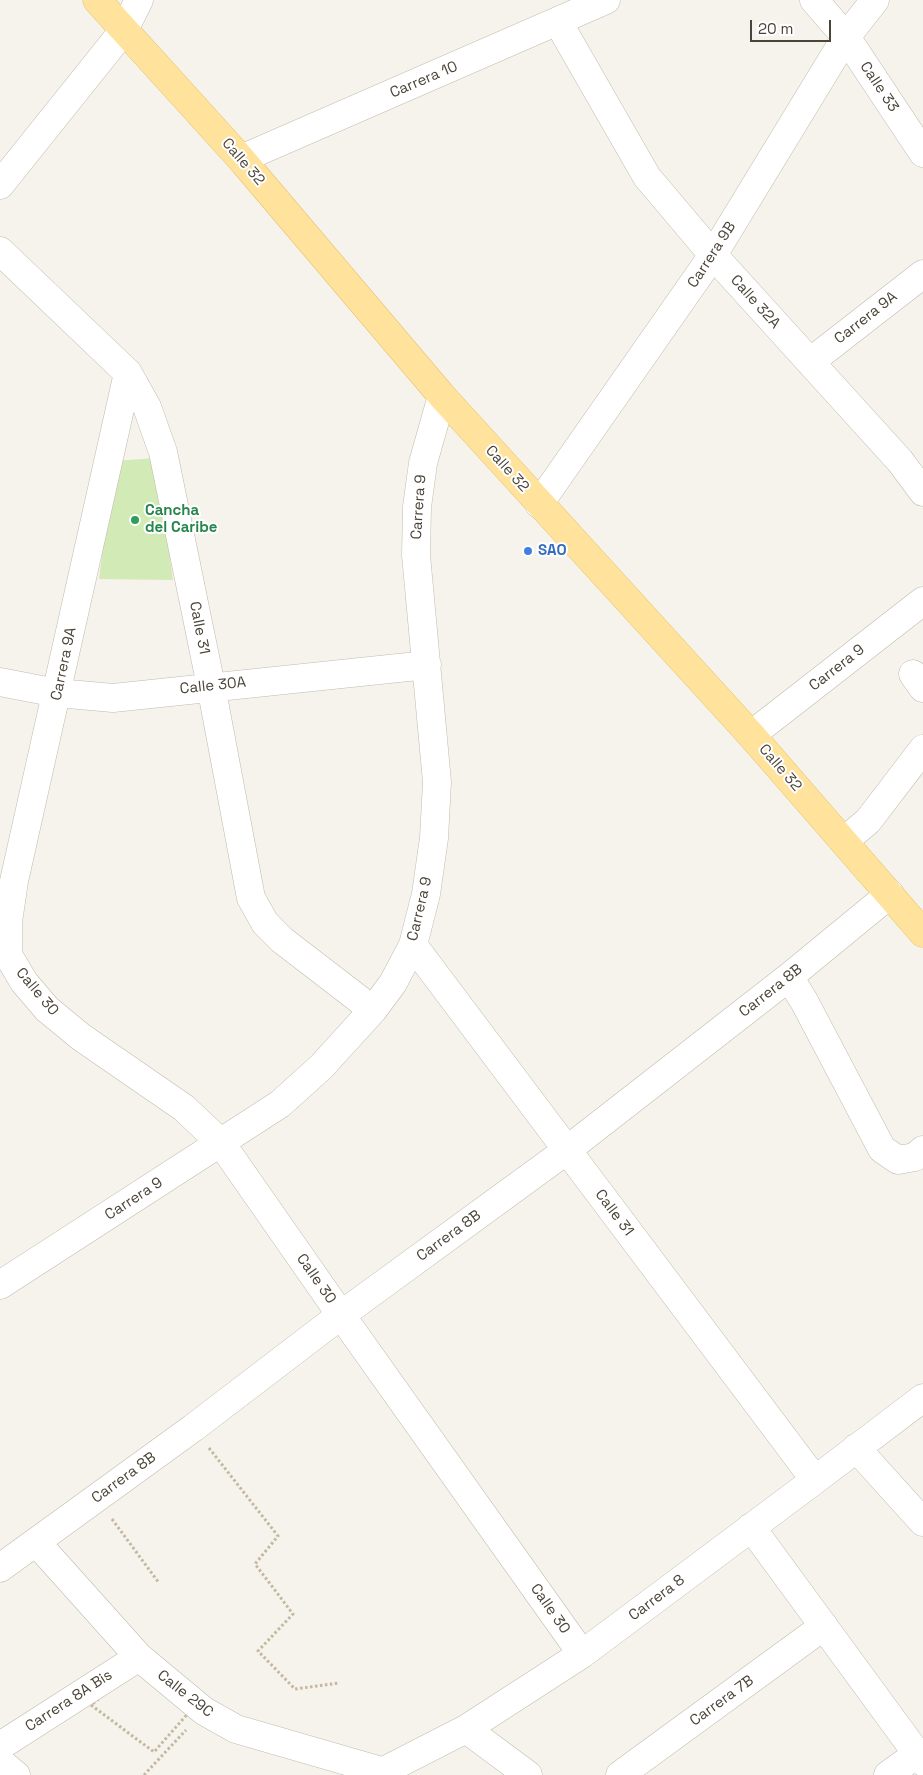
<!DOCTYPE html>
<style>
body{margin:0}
#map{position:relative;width:923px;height:1775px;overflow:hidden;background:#f6f3ec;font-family:"Space Grotesk",sans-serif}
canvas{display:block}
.scale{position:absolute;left:750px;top:20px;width:81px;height:22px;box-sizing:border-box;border:2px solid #4b4439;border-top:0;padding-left:6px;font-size:15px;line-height:18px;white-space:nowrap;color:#4b4439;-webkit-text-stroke:4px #fff;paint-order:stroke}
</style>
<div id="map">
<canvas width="923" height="1775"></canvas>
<div class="scale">20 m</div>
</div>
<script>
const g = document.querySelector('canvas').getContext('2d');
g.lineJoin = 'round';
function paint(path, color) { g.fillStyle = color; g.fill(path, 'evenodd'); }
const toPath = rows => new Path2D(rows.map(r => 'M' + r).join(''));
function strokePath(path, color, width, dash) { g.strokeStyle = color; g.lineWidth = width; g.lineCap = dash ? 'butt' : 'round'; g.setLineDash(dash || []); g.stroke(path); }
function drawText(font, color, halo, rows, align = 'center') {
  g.font = font + ' "Space Grotesk",sans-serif'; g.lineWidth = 4; g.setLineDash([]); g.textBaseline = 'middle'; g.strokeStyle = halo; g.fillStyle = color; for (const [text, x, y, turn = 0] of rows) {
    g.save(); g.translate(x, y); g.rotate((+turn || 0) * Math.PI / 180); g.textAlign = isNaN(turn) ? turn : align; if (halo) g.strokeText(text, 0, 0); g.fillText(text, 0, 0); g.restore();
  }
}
const green = toPath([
 [156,458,173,580,99,579,114,461]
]);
const path = toPath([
 [209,1448,278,1536,255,1564,293,1614,258,1651,295,1689,339,1683],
 [112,1519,159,1583],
 [140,1665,191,1710,154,1752,91,1705,140,1665],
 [144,1775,186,1730]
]);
const minor = toPath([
 [814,0,846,37,923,153],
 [558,22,647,177,713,255,900,461,923,492],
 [241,159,606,0],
 [0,185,124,30,139,0],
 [0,251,128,373,147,407,163,452,211,686,251,898,265,923,282,940,373,1010],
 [810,362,923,274],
 [539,504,713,255,846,37,875,0],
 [913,674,923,688],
 [0,682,57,693,113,698,427,665],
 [751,735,923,601],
 [844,841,868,821,923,749],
 [413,945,815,1480],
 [0,954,8,955,24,982,47,1009,81,1037,184,1108,221,1143,341,1315,582,1654],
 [8,955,8,922,14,881,128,373],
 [789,977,804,1001,882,1149,898,1160,915,1157,923,1150],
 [0,1285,280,1104,321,1067,373,1010,393,983,413,945,426,894,434,838,437,782,416,555,417,507,423,463,442,396],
 [856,1448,923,1522],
 [751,1527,923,1762],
 [36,1542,139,1657,204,1711,236,1729,381,1771],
 [0,1568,193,1428,341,1315,567,1150,789,977,890,894],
 [466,1729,528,1775],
 [0,1746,139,1657],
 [0,1762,16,1775],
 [376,1775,466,1729,582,1654,815,1480,923,1398],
 [620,1775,824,1626],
 [888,1775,917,1754]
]);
const major = toPath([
 [97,0,241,159,442,396,751,735,923,933]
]);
const markers = [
 [135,520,5,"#2e9e5b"],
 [528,551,5,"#3f7fe0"]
];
const streetNames = [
 ["Carrera 10",424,80,-23],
 ["Calle 33",879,87,56],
 ["Calle 32",243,162,49],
 ["Carrera 9B",712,255,-57],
 ["Calle 32A",755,302,48],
 ["Carrera 9A",866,318,-38],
 ["Calle 32",507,469,48],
 ["Carrera 9",419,507,-86],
 ["Calle 31",199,628,79],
 ["Carrera 9A",64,664,-78],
 ["Carrera 9",837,668,-38],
 ["Calle 30A",213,686,-6],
 ["Calle 32",780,768,49],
 ["Carrera 9",420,909,-77],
 ["Carrera 8B",771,991,-38],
 ["Calle 30",37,992,50],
 ["Carrera 9",134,1199,-33],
 ["Calle 31",614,1213,53],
 ["Carrera 8B",449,1236,-36],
 ["Calle 30",316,1279,55],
 ["Carrera 8B",124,1478,-36],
 ["Carrera 8",657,1598,-37],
 ["Calle 30",550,1609,55],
 ["Calle 29C",185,1694,38],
 ["Carrera 8A Bis",69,1701,-33],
 ["Carrera 7B",722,1701,-36]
];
const leisureNames = [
 ["Cancha",145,511],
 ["del Caribe",145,528]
];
const shopNames = [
 ["SAO",538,551]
];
paint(green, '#d2eab5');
strokePath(minor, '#c2bbae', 29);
strokePath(major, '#e6c16a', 29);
strokePath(path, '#c4b79f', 3, [2.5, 2.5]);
strokePath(minor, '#fff', 28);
strokePath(major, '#ffe39c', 28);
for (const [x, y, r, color] of markers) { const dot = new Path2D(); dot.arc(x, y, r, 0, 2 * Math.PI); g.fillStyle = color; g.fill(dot); strokePath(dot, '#fff', 2); }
drawText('15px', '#4b4439', '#fff', streetNames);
drawText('bold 15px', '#27864d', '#fff', leisureNames, 'left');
drawText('bold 15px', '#366cbe', '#fff', shopNames, 'left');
</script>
